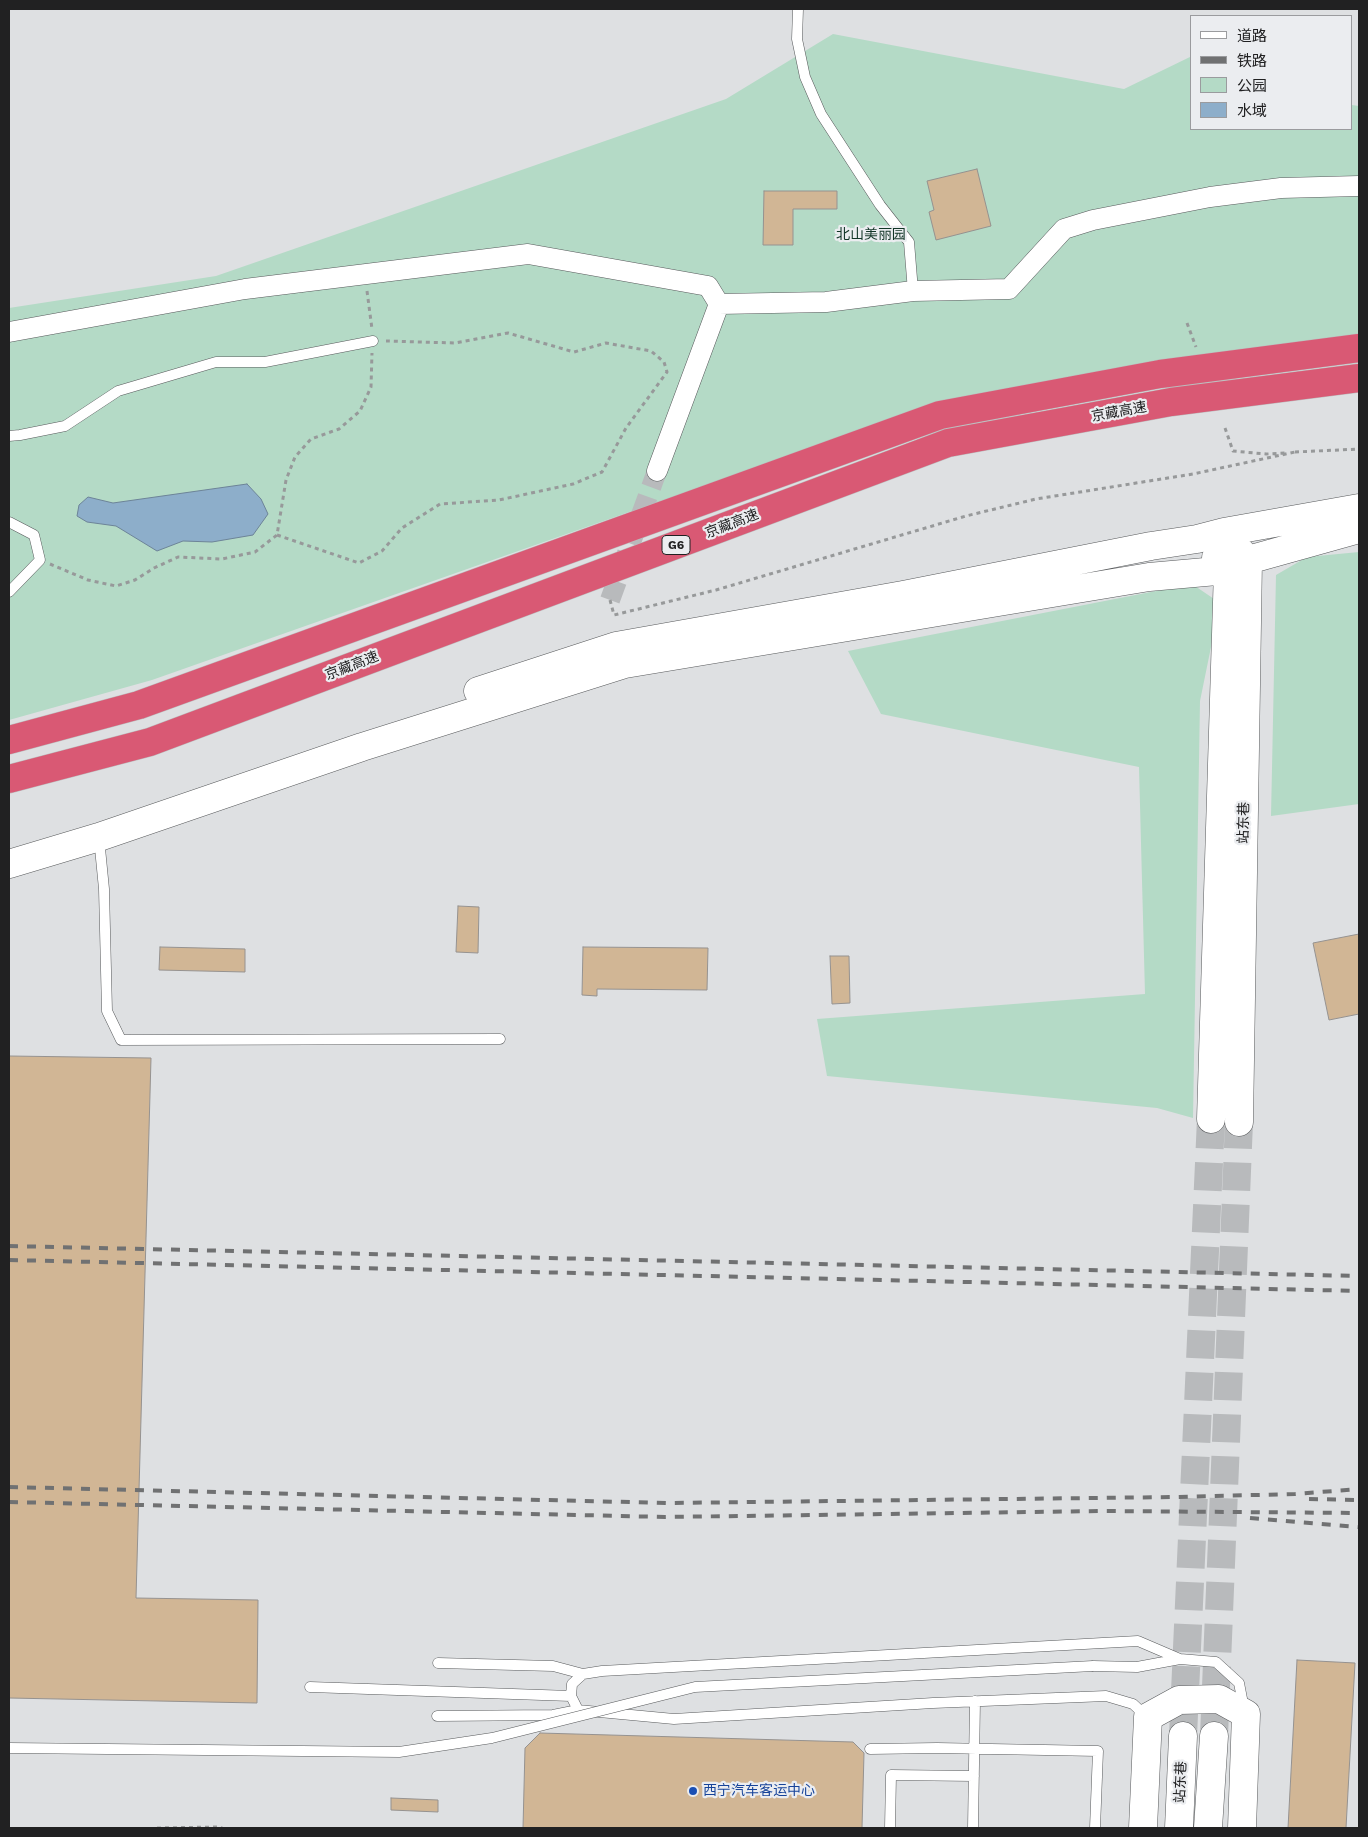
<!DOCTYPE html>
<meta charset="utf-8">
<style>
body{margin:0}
#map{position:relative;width:1368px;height:1837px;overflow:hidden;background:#dee0e2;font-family:"Work Sans","Noto Sans SC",sans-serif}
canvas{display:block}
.frame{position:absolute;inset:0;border:10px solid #212122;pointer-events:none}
.legend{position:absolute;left:1190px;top:15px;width:162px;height:115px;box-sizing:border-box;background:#ebedf0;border:1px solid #9a9b9e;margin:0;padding:6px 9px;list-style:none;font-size:15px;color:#212122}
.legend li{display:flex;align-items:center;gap:10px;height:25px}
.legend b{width:25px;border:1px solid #9a9b9e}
</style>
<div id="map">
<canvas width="1368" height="1837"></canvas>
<div class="frame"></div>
<ul class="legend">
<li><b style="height:6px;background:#fff"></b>道路</li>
<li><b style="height:6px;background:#707172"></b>铁路</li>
<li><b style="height:14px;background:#b4dac6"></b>公园</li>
<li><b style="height:14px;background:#8daeca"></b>水域</li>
</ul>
</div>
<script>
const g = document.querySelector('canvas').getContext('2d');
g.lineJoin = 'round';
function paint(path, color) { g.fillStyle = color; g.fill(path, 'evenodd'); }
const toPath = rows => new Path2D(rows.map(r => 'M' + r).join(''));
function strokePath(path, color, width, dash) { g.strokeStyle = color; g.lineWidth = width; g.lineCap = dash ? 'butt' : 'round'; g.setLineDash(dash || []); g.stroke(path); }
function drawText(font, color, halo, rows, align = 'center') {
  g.font = font + ' "Work Sans","Noto Sans SC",sans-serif'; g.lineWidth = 4.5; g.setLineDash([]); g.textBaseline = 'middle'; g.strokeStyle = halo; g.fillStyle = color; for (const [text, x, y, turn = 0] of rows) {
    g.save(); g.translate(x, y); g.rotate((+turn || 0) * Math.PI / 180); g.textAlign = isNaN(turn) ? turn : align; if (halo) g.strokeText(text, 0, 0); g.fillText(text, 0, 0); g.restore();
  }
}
const green = toPath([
 [833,34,1124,89,1192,56,1192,129,1352,129,1352,105,1359,106,1359,344,876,431,649,505,152,680,9,720,9,308,216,276,726,99],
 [1359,552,1359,804,1271,816,1276,575,1307,557],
 [1192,584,1220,603,1200,701,1193,1118,1157,1108,827,1076,817,1019,1145,994,1139,767,881,714,848,651]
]);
const water = toPath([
 [247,484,261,499,268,514,253,535,212,542,183,541,157,551,116,526,87,522,77,516,79,505,88,497,113,503,247,484]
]);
const building = toPath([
 [977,169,991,226,936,240,929,212,934,210,927,181,977,169],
 [764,191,837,191,837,209,793,209,793,245,763,245,764,191],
 [458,906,479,907,478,953,456,952,458,906],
 [1359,934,1359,1014,1329,1020,1313,943,1359,934],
 [160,947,245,949,245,972,159,970,160,947],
 [583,947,708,948,707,990,597,989,597,996,582,995,583,947],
 [830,956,849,956,850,1003,832,1004,830,956],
 [9,1056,151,1058,136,1598,258,1600,257,1703,9,1698,9,1056],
 [1297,1660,1355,1663,1346,1828,1288,1828,1297,1660],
 [540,1733,853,1742,864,1753,862,1828,523,1828,525,1748,540,1733],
 [391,1798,438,1800,438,1812,391,1810,391,1798]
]);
const minorTunnel = toPath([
 [610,600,657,471]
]);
const secondaryTunnel = toPath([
 [1183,1736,1211,1119],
 [1214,1736,1239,1122]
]);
const path = toPath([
 [367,291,372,329],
 [1187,323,1196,347],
 [1225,428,1233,451,1266,454,1286,453],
 [1295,452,1359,449],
 [277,535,359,563,382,551,402,528,440,504,499,500,573,484,602,472,626,428,667,372,664,362,651,351,606,343,574,352,508,333,455,343,386,341],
 [50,564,88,580,116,586,135,580,154,568,178,557,222,559,255,552,277,535,286,480,295,457,311,439,339,429,360,411,371,387,372,353],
 [610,600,614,615,716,590,966,516,1036,499,1193,474,1295,452],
 [157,1828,220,1827,222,1828]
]);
const service = toPath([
 [798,9,797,39,805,77,821,114,880,205,909,242,913,291],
 [9,436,20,435,65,426,118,391,216,362,265,362,373,341],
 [9,522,34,535,40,560,9,592],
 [99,838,104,889,107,1011,121,1040,500,1039],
 [438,1663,553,1666,583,1674],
 [1093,1666,1137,1667,1180,1659,1216,1662,1239,1683,1244,1709],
 [310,1687,571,1696],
 [437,1716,553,1715,578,1710],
 [1147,1717,1133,1704,1106,1696,933,1703,674,1719,578,1710,571,1696,572,1684,583,1674,602,1671,1138,1641,1180,1659],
 [870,1749,937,1748,1098,1751,1095,1828],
 [890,1828,891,1775,974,1776],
 [973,1828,975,1701]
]);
const minor = toPath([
 [9,332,245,289,528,254,708,286,719,304,826,302,913,291,1009,289,1064,229,1093,220,1210,197,1281,188,1359,186],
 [657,471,719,304]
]);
const secondary = toPath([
 [1237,548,1248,560,1239,1122],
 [478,691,616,646,903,595,1151,546,1197,539,1224,532,1359,508],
 [9,864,99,837,362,747,625,664,1149,577,1228,570,1248,560,1359,529],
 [1211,1119,1228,570,1216,558],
 [1143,1828,1148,1717,1179,1700,1219,1699,1246,1714,1242,1828],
 [1179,1828,1183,1736],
 [1208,1828,1214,1736]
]);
const motorway = toPath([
 [9,740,139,705,940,415,1160,374,1359,348],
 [9,779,150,742,948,443,1171,402,1359,378]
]);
const rail = toPath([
 [9,1246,1359,1276],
 [9,1260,1359,1291],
 [9,1487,668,1503,1176,1497,1295,1494,1359,1489],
 [1309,1499,1359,1500],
 [9,1502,665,1517,1105,1511,1359,1513],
 [1250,1518,1359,1527]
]);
const serviceBridge = toPath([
 [9,1748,399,1752,492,1738,695,1687,1093,1666]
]);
const markers = [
 [693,1791,5,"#1a4fb4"]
];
const shields = [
 [676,545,28]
];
const shieldNames = [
 ["G6",676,545]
];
const parkNames = [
 ["北山美丽园",871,235]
];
const streetNames = [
 ["京藏高速",1119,412,-10],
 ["京藏高速",732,524,-21],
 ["京藏高速",352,666,-21],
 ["站东巷",1244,823,-89],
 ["站东巷",1181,1782,-88]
];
const transitNames = [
 ["西宁汽车客运中心",703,1791]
];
paint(green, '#b4dac6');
paint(water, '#8daeca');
strokePath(water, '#6d8498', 1);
paint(building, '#d1b695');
strokePath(building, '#959290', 1);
strokePath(minorTunnel, '#b8babc', 20, [20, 10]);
strokePath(secondaryTunnel, '#b8babc', 28, [28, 14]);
strokePath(service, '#585a5c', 11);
strokePath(minor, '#585a5c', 21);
strokePath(secondary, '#585a5c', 29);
strokePath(motorway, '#bcbcbd', 29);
strokePath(path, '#97999a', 3, [4, 4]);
strokePath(service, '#fff', 10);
strokePath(minor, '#fff', 20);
strokePath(secondary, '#fff', 28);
strokePath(motorway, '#d95974', 28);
strokePath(rail, '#707172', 4, [9, 9]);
strokePath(serviceBridge, '#585a5c', 11, []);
strokePath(serviceBridge, '#fff', 10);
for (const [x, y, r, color] of markers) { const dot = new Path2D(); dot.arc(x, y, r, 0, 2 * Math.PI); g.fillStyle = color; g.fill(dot); strokePath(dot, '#ebedf0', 2); }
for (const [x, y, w] of shields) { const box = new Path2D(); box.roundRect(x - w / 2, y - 9.5, w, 19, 4); g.fillStyle = '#ebedf0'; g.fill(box); strokePath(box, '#212122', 1); }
drawText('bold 12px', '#212122', null, shieldNames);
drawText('14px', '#113526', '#ebedf0', parkNames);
drawText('14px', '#212122', '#ebedf0', streetNames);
drawText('14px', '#164399', '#ebedf0', transitNames, 'left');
</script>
